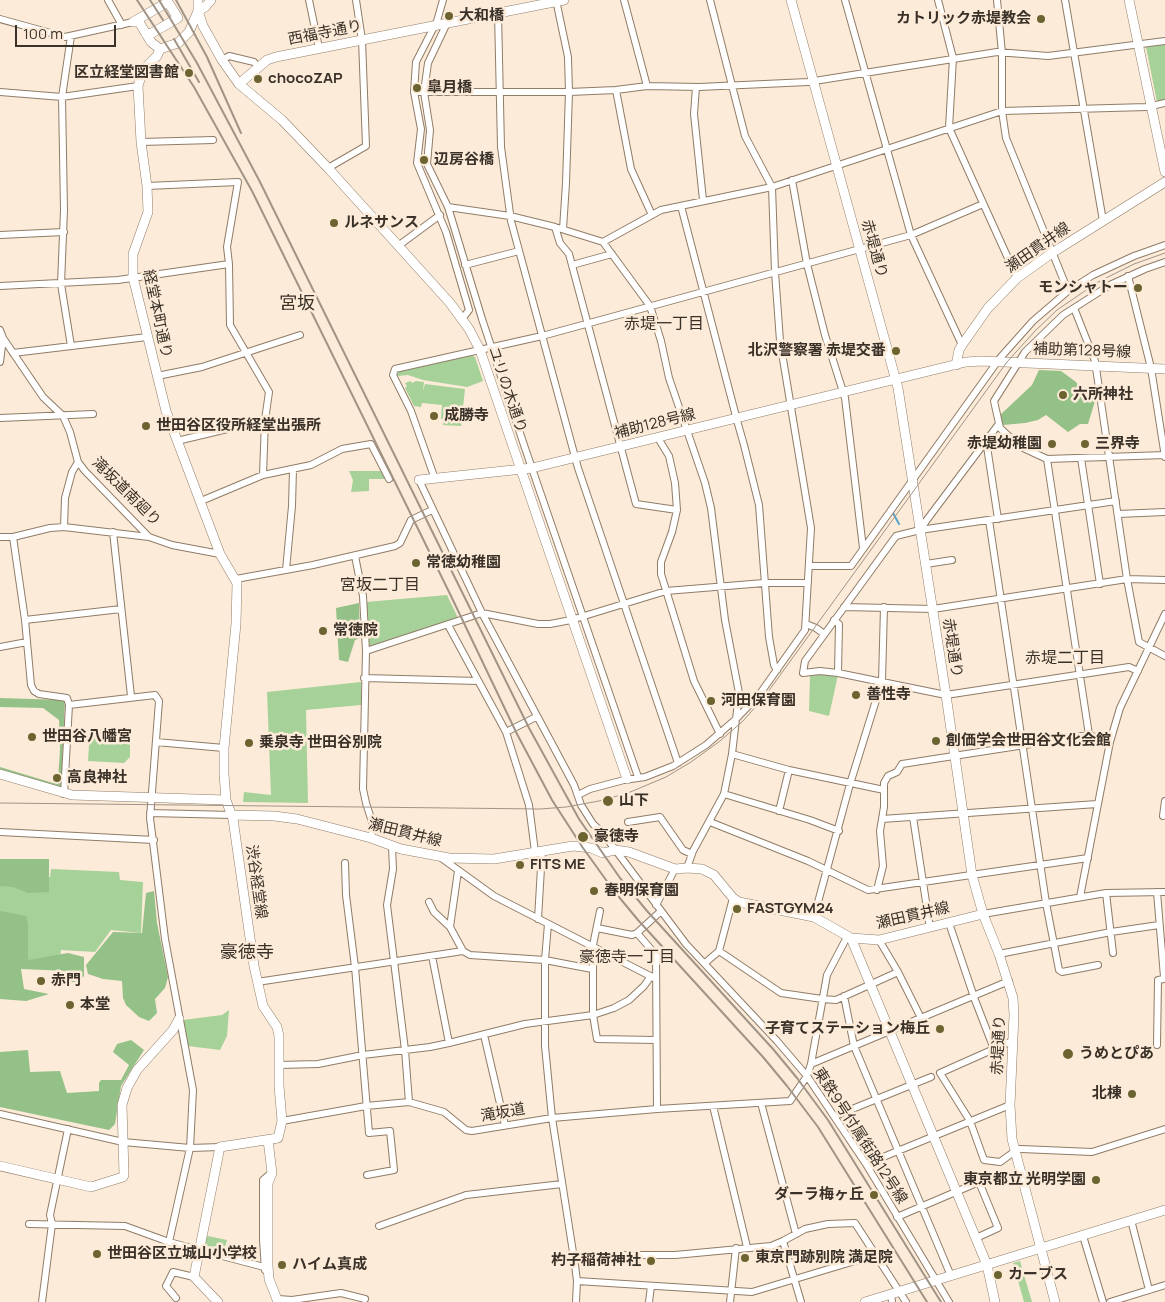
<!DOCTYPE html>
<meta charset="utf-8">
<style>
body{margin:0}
#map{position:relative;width:1165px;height:1302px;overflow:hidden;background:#fcebd8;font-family:Manrope,sans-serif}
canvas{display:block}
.scale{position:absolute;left:15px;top:25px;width:101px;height:22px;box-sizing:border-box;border:2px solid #3a3128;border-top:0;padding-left:6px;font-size:15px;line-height:18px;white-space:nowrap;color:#3a3128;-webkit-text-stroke:4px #fcebd8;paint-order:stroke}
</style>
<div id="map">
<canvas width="1165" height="1302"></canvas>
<div class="scale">100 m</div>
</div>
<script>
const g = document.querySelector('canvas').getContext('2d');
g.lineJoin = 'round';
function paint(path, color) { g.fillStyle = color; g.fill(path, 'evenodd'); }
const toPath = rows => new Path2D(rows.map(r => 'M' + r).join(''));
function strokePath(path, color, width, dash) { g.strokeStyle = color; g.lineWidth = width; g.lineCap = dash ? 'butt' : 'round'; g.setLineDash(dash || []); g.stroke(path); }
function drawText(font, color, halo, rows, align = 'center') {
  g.font = font + ' Manrope,"Noto Sans JP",sans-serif'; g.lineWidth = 5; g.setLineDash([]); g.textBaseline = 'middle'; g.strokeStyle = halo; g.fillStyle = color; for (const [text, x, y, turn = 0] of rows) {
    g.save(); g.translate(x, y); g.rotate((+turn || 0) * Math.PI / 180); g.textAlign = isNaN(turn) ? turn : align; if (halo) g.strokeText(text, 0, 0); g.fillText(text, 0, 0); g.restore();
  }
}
const green = toPath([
 [1165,44,1165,100,1157,102,1146,47],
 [471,355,475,357,483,381,467,387,423,380,408,375,397,376,398,371],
 [411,381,412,383,416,381,424,382,423,391,425,384,465,389,461,426,443,425,444,419,441,419,442,405,422,403,421,407,414,406,405,388,407,386,405,383],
 [349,471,381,471,385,479,369,479,369,491,351,492,353,480],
 [447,595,458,618,371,647,368,645,366,602],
 [822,674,838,675,829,716,809,711,810,676],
 [361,682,361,705,306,710,308,803,243,802,244,792,271,795,267,692],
 [128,728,128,733,130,733,130,757,124,763,88,761,90,730],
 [51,869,119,872,120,880,143,882,141,933,111,930,95,952,61,950,60,960,0,966,0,872,50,877],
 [229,1010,227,1036,220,1050,188,1046,183,1020,222,1015],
 [203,1235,227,1240,223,1255,200,1249],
 [1020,1261,1032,1302,1024,1302,1013,1263]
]);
const forest = toPath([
 [1039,370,1061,371,1076,382,1081,389,1090,393,1096,398,1088,424,1080,424,1068,432,1046,415,1038,420,1025,423,1003,425,999,416,1032,385],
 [359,603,360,638,355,640,348,662,339,660,336,608],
 [0,698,65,700,61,789,0,772,0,767,53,783,58,781,60,749,59,720,43,708,0,707],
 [0,859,49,859,49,892,28,893,13,887,0,886],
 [154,891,157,923,168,977,165,988,155,999,157,1013,149,1021,139,1017,126,1005,123,998,122,981,103,979,88,974,86,965,113,932,142,933,146,893],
 [0,911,26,916,28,924,28,960,68,953,84,957,84,976,78,982,71,982,68,971,21,969,24,989,49,994,26,1001,0,999],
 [131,1040,144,1050,121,1086,115,1124,109,1130,0,1107,0,1052,28,1050,30,1072,60,1071,67,1093,99,1091,99,1083,101,1080,121,1080,129,1065,113,1052,117,1044]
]);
const stream = toPath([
 [893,513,899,524]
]);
const street = toPath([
 [108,0,122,25],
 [309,0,319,48],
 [443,0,437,21,416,62,414,92,421,129,417,163,446,232,469,310,462,319],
 [556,0,568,57,569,92,566,183,563,229],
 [624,0,647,86],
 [845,0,911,235,962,345],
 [938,0,953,58,949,128,1017,278],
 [997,0,1002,53,1002,111,1006,138,1068,291],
 [1065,0,1103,221],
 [498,13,501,147,511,221,578,468,678,763],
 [0,19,65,37,133,22],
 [447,23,428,63,424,92,430,130,427,164,448,207,482,319,525,448,638,777],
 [222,60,229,56,254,62,258,67],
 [696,87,694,114,703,200],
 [616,90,631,169,652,215],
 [0,92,62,97,138,86],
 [414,92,569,92,616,90,647,86,699,87,808,82,997,52,1048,56,1165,41],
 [141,142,213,140],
 [328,168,366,146,362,40,356,0],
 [792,180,807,264,825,335,845,398,863,548],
 [147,186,238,182,227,247,229,264,230,325,269,392,265,420,263,475],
 [681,206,738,424,744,445,759,505,769,637,774,665,777,670],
 [448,207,510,216,555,227,603,242,650,306,661,341,669,378,705,483,711,508,725,620,739,693,732,754,724,794,693,851,687,868],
 [555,227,560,243,569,254,636,504,677,510],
 [0,235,64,232],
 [603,242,661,210,772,187,1002,111,1147,107,1165,103],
 [398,246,440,215],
 [1165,262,1145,269,1110,285,1063,315,1025,352,994,401,1000,428,1019,446,1047,459,1165,455],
 [465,265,519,251],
 [572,265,612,254],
 [1128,276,1151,368,1165,457],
 [0,286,118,280,229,264],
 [1074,308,1095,361,1127,579,1139,642,1165,656],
 [0,330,3,338,43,397,63,416,70,432,78,462,85,471,149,537,172,545,220,554],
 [71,346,61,284,64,210,62,97,71,36],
 [13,353,147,337],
 [0,362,3,338],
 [157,376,202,367,300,335],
 [0,418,93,414],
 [658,438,669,456,675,483,677,510,672,532,661,562,661,574,694,681,720,734],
 [986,440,998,519],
 [177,441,265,420],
 [1081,458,1100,584],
 [1047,459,1089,735],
 [435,479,411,411,393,375,395,369,542,336,911,235,983,204],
 [419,480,482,613,574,785,581,805,593,824,602,832,686,944,777,1041,807,1076,866,1164,949,1302],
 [201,501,263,475,311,465,342,449,371,444,389,479],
 [1116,501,920,530,896,536,805,661,803,673,820,671,838,673,946,695,1129,667,1138,671],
 [1118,514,1165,512],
 [989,520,1046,903,1059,970,1062,972,1098,965],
 [64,527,65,498,72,472,78,462],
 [920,530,926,521,998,425],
 [113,532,131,696],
 [0,537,13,537,50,528,64,527,149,537],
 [13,537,25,620,31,685,34,691,39,694,67,698,69,705,64,794],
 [355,556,363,596,366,651,363,789,366,803,373,825,371,838],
 [926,564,952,560],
 [809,566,851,566,1000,358,1033,321,1068,291,1093,275,1134,256,1165,245],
 [286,570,292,506,293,469],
 [236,579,313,565,395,546,400,543,411,520,432,510],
 [844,607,933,609,1127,579,1165,580],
 [25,620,121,609],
 [834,620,839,624,838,673],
 [806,624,816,628,824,634],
 [448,625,506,732,529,805,535,852],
 [0,647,27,642],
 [366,651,482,613,538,624,550,624,571,620,666,591,764,583,808,583],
 [364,678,478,681],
 [69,705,155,695,159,701,150,818,165,939,193,1090,190,1148,169,1242],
 [506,732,536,717],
 [156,742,224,748],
 [732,754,789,770,884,790],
 [724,794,810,820,839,831],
 [578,795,590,789,624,780,645,777,673,766,706,745,736,719,759,695,805,630,811,528,780,341,775,272,772,187,745,136,710,0],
 [1165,801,1163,816,1165,815],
 [779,811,789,770],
 [150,813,232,815],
 [913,817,930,928],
 [882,819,1097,804],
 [628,822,660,817,683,850,692,854],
 [710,822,808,861,868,890,1088,858],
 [0,832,154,840],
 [392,847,393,869,387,905,405,1050,409,1102],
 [440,857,494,896,656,979],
 [345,863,346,895,355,967,369,1133,390,1131,394,1170,367,1175],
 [877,890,883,866,880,831,884,807,884,783,888,776,897,772,902,764,1089,735,1110,742],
 [1157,892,1164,977],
 [1106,893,1113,953],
 [1080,897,1110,742,1120,708,1165,614],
 [429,902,434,912,450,927,463,951],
 [656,905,675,869],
 [600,911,593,945,593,1015,597,1039,656,1040],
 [983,914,1106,893,1165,892],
 [814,917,850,784,882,681,884,607],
 [538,919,542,851],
 [949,923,975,1000,994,1049],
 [548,924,545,960,545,1046,552,1118,575,1265,577,1281,576,1302],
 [450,927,458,871],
 [597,928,632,935,637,933,660,912],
 [637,933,656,955,657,1109],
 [879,940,898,972,921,1018],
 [719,951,781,993,822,999,836,1000,898,972],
 [999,954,1111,932,1159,925],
 [432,956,449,1043],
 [705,963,719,951,733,898],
 [257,982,463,951,470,955,545,960,592,969],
 [844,996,854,1046,951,1276],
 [484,1035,505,1125],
 [1012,1041,940,1073,970,1121,984,1160,1000,1162,1018,1149,1021,1149,1092,1152,1165,1129],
 [1157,1045,1158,980,1164,979,1165,977],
 [811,1064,1009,981],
 [279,1065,318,1064,363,1055,430,1047,449,1043,525,1024,593,1015,614,1008,629,1000,644,986,651,976],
 [761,1103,796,1234],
 [713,1106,747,1247],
 [0,1114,123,1142,190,1148,220,1147],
 [835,1116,931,1077],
 [282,1121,366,1106,409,1102,444,1112,466,1130,472,1131,552,1118,657,1109,790,1101,807,1076,811,1064,827,975,847,937],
 [866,1164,1010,1105],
 [897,1217,979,1182,998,1228,976,1238],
 [1131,1220,1149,1290],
 [29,1224,125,1226,169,1242,264,1267],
 [379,1226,466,1195,562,1184],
 [1083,1236,1103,1302],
 [783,1241,801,1302],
 [575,1260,611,1255,675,1255,771,1246,783,1241,805,1229,828,1224,855,1223,906,1302],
 [265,1270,263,1240,263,1180,271,1173],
 [577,1281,752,1292,875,1255],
 [891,1294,892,1302],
 [176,1298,166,1286,173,1272,194,1277],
 [278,1299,292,1300,341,1293,365,1299],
 [42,1302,52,1224,50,1215,68,1129],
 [649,1302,651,1286],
 [730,1302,736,1248],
 [1110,1302,1165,1285]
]);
const secondary = toPath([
 [198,0,198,11,203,26,222,60,239,84,282,120,328,168,450,303,469,329,480,350,627,779],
 [791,0,898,388,946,695,972,875,983,914,999,954,1013,998,1014,1015,1010,1105,1012,1139,1055,1302],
 [1129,0,1165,172],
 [198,11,205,7,211,0],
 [133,22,168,2,178,18,152,33,146,34],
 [133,22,139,22,151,42,160,49],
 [160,49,157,56,143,70,138,86,141,142,147,186,148,212,133,254,133,277,166,411,220,554,237,583,236,624,224,748,224,774,226,800,233,819,254,966,263,1006,277,1027,279,1036,279,1086,282,1121,278,1138,220,1147,194,1277,218,1302],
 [160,49,178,43,189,32,198,11],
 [239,84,267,60,276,57,564,0],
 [956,365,959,350,962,345,988,308,1017,278,1052,253,1165,182],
 [419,480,532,468,966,362,981,361,1165,369],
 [0,774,72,795,226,800],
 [232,815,274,816,297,819,371,838,401,849,449,858,494,859,573,846,591,848,603,853,615,850,629,852,675,869,687,868,702,869,714,875,733,898,739,902,814,917,851,938,879,940,983,914],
 [851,938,987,1265,995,1302],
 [268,1140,272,1173,268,1183,268,1266,269,1279,278,1302],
 [0,1166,91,1187,123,1177,124,1175,122,1105,127,1088,137,1070,173,1030,179,1019],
 [865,1302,1165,1210]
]);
const tram = toPath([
 [0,803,540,809,566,807,599,801,628,793,666,777,691,762,720,741,743,721,765,696,1007,362,1035,331,1057,310,1098,282,1134,264,1165,253]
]);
const rail = toPath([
 [137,0,194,87,252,191,451,596,517,734,552,800,583,848,614,891,638,920,763,1057,787,1086,818,1127,927,1302],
 [150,0,163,20],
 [159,0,197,63,260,182,529,728,579,819,620,878,647,911,773,1049,797,1078,828,1120,941,1302],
 [176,0,207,57,241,133],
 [174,39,199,82]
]);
const markers = [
 [449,16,5,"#6b6330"],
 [1041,19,5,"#6b6330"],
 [189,73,5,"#6b6330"],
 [258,79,5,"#6b6330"],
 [417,88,5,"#6b6330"],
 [424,160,5,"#6b6330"],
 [334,223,5,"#6b6330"],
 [1138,288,5,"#6b6330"],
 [896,351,5,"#6b6330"],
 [1063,395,5,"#6b6330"],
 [434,416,5,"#6b6330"],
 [146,426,5,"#6b6330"],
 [1052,444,5,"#6b6330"],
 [1085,444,5,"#6b6330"],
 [416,563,5,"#6b6330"],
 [323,631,5,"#6b6330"],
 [856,695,5,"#6b6330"],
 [711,701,5,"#6b6330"],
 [32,737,5,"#6b6330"],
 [936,741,5,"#6b6330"],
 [249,743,5,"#6b6330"],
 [57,778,5,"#6b6330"],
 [608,801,6,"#6b6330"],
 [583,837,6,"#6b6330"],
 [520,865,5,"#6b6330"],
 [594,891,5,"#6b6330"],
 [737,909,5,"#6b6330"],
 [41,981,5,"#6b6330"],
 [70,1005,5,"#6b6330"],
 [940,1029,5,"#6b6330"],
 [1068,1054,6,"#6b6330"],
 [1132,1094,5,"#6b6330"],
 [1096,1180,5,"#6b6330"],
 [874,1195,5,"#6b6330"],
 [97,1254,5,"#6b6330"],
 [745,1258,5,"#6b6330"],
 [651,1261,5,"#6b6330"],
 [282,1265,5,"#6b6330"],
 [998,1275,5,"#6b6330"]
];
const poiNames = [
 ["大和橋",459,16],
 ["カトリック赤堤教会",1031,19,"right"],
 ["区立経堂図書館",179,73,"right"],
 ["chocoZAP",268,79],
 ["皐月橋",427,88],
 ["辺房谷橋",434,160],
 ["ルネサンス",344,223],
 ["モンシャトー",1128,288,"right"],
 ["北沢警察署 赤堤交番",886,351,"right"],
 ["六所神社",1073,395],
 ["成勝寺",444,416],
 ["世田谷区役所経堂出張所",156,426],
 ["赤堤幼稚園",1042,444,"right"],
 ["三界寺",1095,444],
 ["常徳幼稚園",426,563],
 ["常徳院",333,631],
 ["善性寺",866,695],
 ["河田保育園",721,701],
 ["世田谷八幡宮",42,737],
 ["創価学会世田谷文化会館",946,741],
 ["乗泉寺 世田谷別院",259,743],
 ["高良神社",67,778],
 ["山下",619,801],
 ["豪徳寺",594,837],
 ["FITS ME",530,865],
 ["春明保育園",604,891],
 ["FASTGYM24",747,909],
 ["赤門",51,981],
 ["本堂",80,1005],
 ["子育てステーション梅丘",930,1029,"right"],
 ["うめとぴあ",1079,1054],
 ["北棟",1122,1094,"right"],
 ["東京都立 光明学園",1086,1180,"right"],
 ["ダーラ梅ヶ丘",864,1195,"right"],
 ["世田谷区立城山小学校",107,1254],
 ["東京門跡別院 満足院",755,1258],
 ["杓子稲荷神社",641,1261,"right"],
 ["ハイム真成",292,1265],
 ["カーブス",1008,1275]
];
const streetNames = [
 ["西福寺通り",325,33,-11],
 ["瀬田貫井線",1038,248,-35],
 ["赤堤通り",874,249,74],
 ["経堂本町通り",157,314,78],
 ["補助第128号線",1082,351,2],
 ["ユリの木通り",507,390,71],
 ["補助128号線",655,424,-14],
 ["滝坂道南廻り",126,492,45],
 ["赤堤通り",952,648,81],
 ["瀬田貫井線",405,833,14],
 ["渋谷経堂線",256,882,82],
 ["瀬田貫井線",913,916,-13],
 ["赤堤通り",999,1045,-87],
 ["滝坂道",503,1113,-10],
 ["東鉄9号付属街路12号線",860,1136,57]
];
const neighbourhoodNames = [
 ["赤堤一丁目",664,325],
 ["宮坂二丁目",380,586],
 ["赤堤二丁目",1065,659],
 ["豪徳寺一丁目",627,958]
];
const quarterNames = [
 ["宮坂",297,304],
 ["豪徳寺",247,953]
];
paint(green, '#a6d299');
paint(forest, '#94c187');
strokePath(stream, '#57a5c9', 2);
strokePath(street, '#907c67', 8);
strokePath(secondary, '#907c67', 10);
strokePath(street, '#fff', 6);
strokePath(secondary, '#fff', 9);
strokePath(tram, '#a19385', 1);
strokePath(rail, '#a19385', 2);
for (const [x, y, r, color] of markers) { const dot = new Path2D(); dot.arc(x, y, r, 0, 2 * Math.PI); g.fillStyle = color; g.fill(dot); strokePath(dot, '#fcebd8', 2); }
drawText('bold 15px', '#3a3128', '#fcebd8', poiNames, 'left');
drawText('15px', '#3a3128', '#fcebd8', streetNames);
drawText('16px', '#3a3128', '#fcebd8', neighbourhoodNames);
drawText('18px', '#3a3128', '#fcebd8', quarterNames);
</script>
